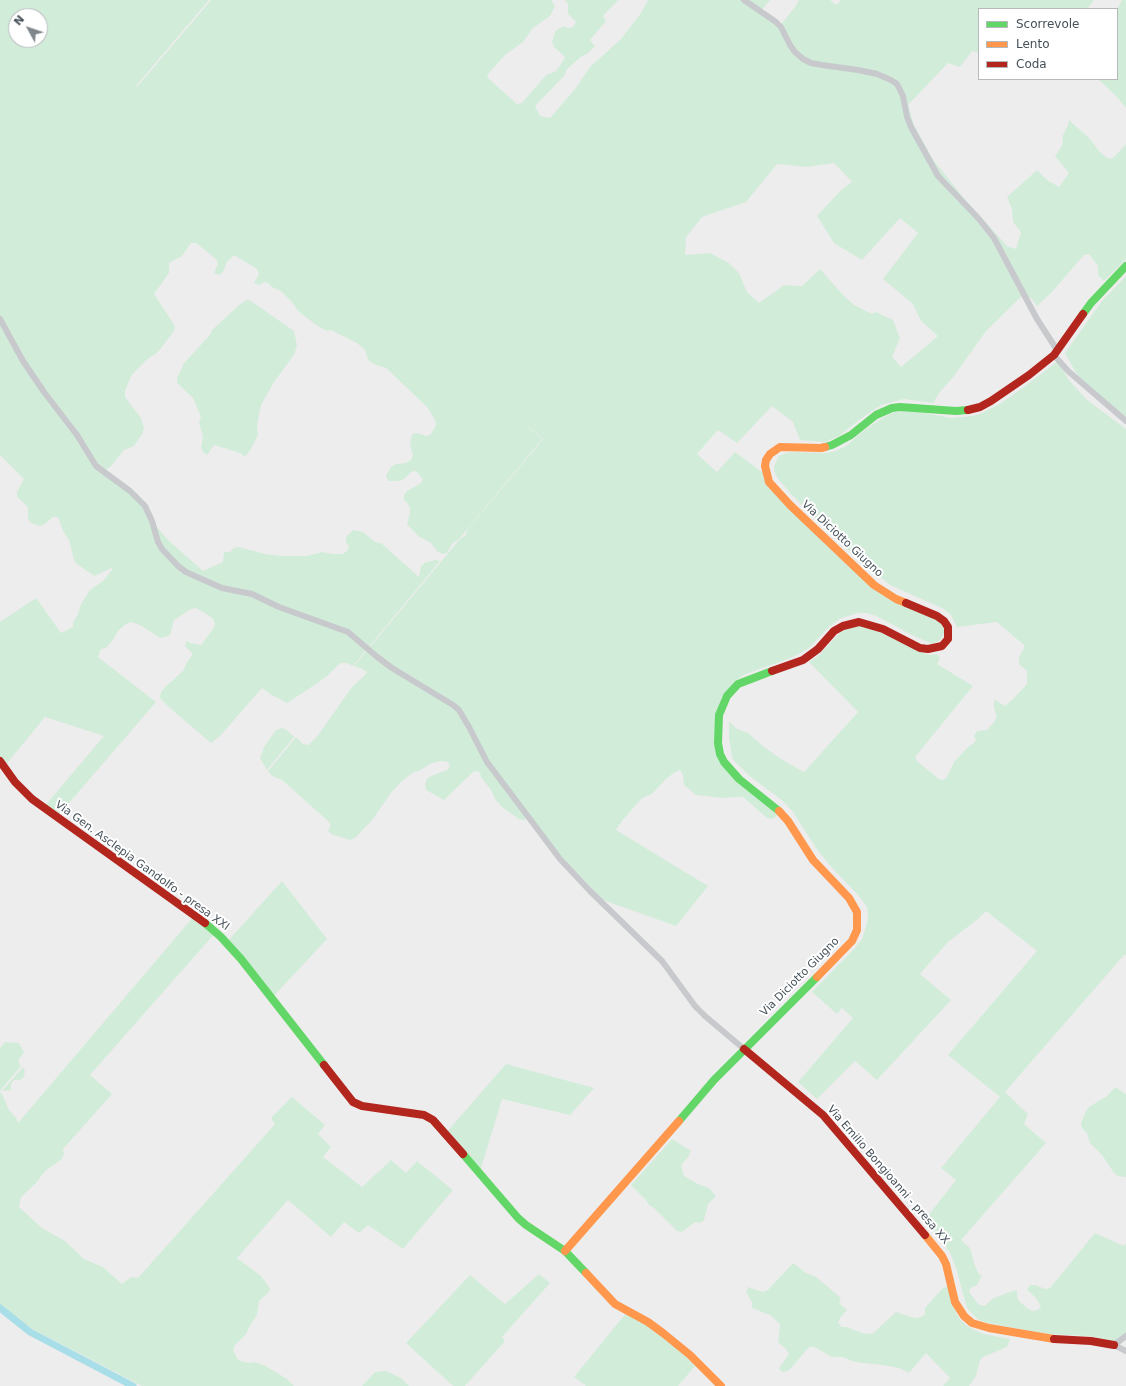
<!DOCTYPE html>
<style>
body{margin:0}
#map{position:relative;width:1126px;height:1386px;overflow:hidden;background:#eeeded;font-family:"DejaVu Sans",sans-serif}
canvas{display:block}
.legend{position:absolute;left:978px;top:8px;width:140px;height:72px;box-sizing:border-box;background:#fff;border:1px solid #b5b9bc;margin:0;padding:5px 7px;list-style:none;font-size:12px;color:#455058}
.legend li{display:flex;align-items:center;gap:8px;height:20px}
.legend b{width:20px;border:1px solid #b5b9bc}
.north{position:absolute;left:8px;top:8px;width:40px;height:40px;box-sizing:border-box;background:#fff;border:1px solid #b5b9bc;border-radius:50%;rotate:310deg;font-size:11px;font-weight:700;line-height:16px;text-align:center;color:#455058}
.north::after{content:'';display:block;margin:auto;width:14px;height:18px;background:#80878c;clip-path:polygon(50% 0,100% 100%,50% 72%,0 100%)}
</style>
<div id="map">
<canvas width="1126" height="1386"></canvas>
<ul class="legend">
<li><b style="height:5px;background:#63d668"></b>Scorrevole</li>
<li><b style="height:5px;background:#ff974d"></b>Lento</li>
<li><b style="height:5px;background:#b3261e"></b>Coda</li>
</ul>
<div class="north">N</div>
</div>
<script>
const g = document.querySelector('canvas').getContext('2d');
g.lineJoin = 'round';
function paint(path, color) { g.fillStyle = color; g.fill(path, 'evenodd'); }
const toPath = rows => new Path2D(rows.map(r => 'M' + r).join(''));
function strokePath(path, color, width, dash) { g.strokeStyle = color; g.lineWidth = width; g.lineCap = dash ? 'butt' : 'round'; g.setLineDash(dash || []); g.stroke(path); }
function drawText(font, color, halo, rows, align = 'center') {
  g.font = font + ' "DejaVu Sans",sans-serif'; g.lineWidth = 4; g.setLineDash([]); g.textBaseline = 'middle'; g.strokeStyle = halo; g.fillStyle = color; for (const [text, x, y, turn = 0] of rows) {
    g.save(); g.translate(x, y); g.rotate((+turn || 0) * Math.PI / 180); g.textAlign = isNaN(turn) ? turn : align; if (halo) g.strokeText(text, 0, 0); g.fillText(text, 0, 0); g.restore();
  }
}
const green = toPath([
 [0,0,209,0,136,86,277,209,137,87,211,0,551,0,555,6,550,16,533,28,523,42,505,55,487,75,489,79,517,104,522,103,546,75,556,71,565,58,562,54,554,47,552,42,555,32,558,29,563,26,568,28,573,27,576,22,568,14,568,4,565,0,618,0,603,16,606,21,590,40,595,46,587,54,582,56,566,70,565,75,535,106,540,116,550,118,575,89,590,67,621,39,641,13,648,0,770,0,761,11,779,27,795,7,799,0,830,0,836,5,841,0,1094,0,1087,9,979,9,979,53,972,51,960,67,948,63,908,105,914,125,934,161,963,197,1007,246,1016,249,1021,232,1013,222,1012,209,1007,197,1037,170,1047,180,1059,187,1069,173,1055,156,1062,146,1063,135,1068,125,1069,120,1089,138,1099,151,1107,158,1112,159,1126,144,1126,259,1104,281,1098,275,1098,266,1089,254,1084,255,1052,292,1037,306,1031,298,1026,296,1021,297,986,331,954,376,939,393,933,403,904,399,881,405,859,420,839,436,825,442,800,440,793,422,772,406,737,443,718,430,697,454,717,472,735,452,762,472,867,582,938,619,945,628,945,633,939,641,932,644,912,635,876,616,867,613,858,613,839,619,829,627,809,648,793,657,743,675,734,682,721,698,719,706,721,761,779,814,772,819,767,818,743,797,738,797,723,798,696,795,684,785,683,775,680,770,675,772,666,779,652,794,642,798,622,821,616,830,708,886,676,926,603,900,564,859,529,818,524,820,519,819,502,807,495,799,491,790,481,777,480,772,475,771,471,774,444,800,426,790,425,784,427,779,431,776,447,770,450,766,448,762,442,761,432,763,419,771,414,772,402,781,391,793,373,819,355,838,350,840,331,834,328,830,331,825,328,821,282,780,272,776,268,771,296,737,303,744,308,745,316,738,352,687,364,676,367,672,362,669,354,666,460,539,466,535,467,530,543,439,503,405,542,439,459,539,452,544,447,553,442,554,437,551,431,543,418,536,407,524,410,513,410,508,408,504,404,500,404,495,407,491,421,483,423,479,416,471,411,472,404,479,399,481,388,481,386,476,391,467,396,464,406,463,411,460,413,455,410,445,412,434,417,433,427,436,431,434,436,425,435,420,427,407,386,368,376,365,368,360,365,350,357,343,331,330,326,331,315,324,298,311,292,302,281,291,272,287,268,283,264,282,259,285,254,283,259,274,257,269,234,255,227,262,223,272,219,275,214,273,218,264,216,259,196,243,191,243,182,256,169,263,169,273,154,294,175,326,174,331,158,352,145,361,131,376,125,391,125,397,141,418,144,429,142,434,134,446,124,450,111,466,103,472,130,488,138,495,142,499,150,519,168,540,203,571,223,562,224,552,230,552,234,548,239,547,265,554,281,556,307,556,322,552,332,554,343,554,347,551,349,546,346,542,346,537,353,530,363,532,375,542,381,543,419,577,421,566,426,562,436,560,440,561,353,666,347,663,341,663,337,666,326,677,313,686,287,703,270,694,262,688,220,736,211,743,171,709,160,698,161,692,164,688,183,671,187,662,193,654,185,646,186,641,190,643,201,645,213,629,215,624,213,619,205,613,196,608,191,609,174,620,170,635,165,637,160,638,140,625,131,622,126,624,118,631,113,640,106,648,101,649,98,657,156,702,57,817,43,808,104,736,45,717,4,767,0,759,0,622,36,598,61,633,73,627,73,622,78,614,81,604,90,590,103,581,114,567,94,576,77,564,74,560,69,540,63,531,58,517,53,517,45,524,40,526,31,523,28,518,28,507,17,497,17,492,24,479,0,455],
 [16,16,40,16,40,40,16,40],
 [834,163,852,182,842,189,817,216,834,243,862,260,900,218,918,233,883,279,913,304,921,321,938,336,901,367,892,357,900,338,893,320,876,312,872,314,854,305,843,295,820,269,802,286,784,285,759,303,747,292,739,273,729,263,710,253,685,255,686,237,702,217,746,202,777,164,807,167],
 [1122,0,1126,0,1126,108,1116,96,1098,79,1117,79,1117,9],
 [1126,276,1126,417,1092,391,1076,373,1065,353,1102,301],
 [248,299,294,331,297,345,294,355,274,382,261,405,257,425,258,435,251,449,245,457,240,453,214,445,207,455,203,452,201,447,203,437,199,422,201,417,199,412,193,398,177,383,177,378,184,363,210,335,212,330,239,305],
 [1058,361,1068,379,1086,399,1126,429,1126,955,1124,955,1005,1092,1028,1114,1024,1124,1046,1143,961,1240,970,1248,974,1263,978,1273,982,1276,976,1286,971,1287,969,1292,979,1305,985,1306,992,1299,1007,1293,1017,1290,1017,1296,1019,1301,1027,1308,1032,1311,1038,1310,1041,1306,1035,1297,1027,1290,1030,1285,1036,1285,1045,1289,1050,1288,1095,1233,1124,1246,1126,1243,1126,1338,1117,1341,1088,1336,1048,1334,987,1323,979,1320,969,1311,966,1305,957,1271,951,1255,944,1244,924,1221,956,1180,941,1168,1000,1097,948,1055,1037,951,986,911,978,919,948,942,920,974,951,1000,877,1080,855,1061,817,1099,798,1082,853,1018,842,1008,837,1014,812,992,853,950,862,939,867,923,868,915,867,907,859,896,834,870,818,851,793,812,783,801,752,778,735,762,732,757,729,737,729,721,737,729,748,733,764,747,781,759,804,772,858,712,809,662,817,657,837,636,845,629,866,625,921,652,930,655,937,654,940,658,937,664,973,686,915,757,918,762,939,779,943,780,947,777,954,762,969,746,973,744,976,740,974,736,977,731,987,730,994,722,997,717,994,708,994,699,1005,706,1014,698,1027,684,1027,671,1019,664,1019,657,1025,646,997,622,957,627,951,615,944,609,890,585,848,550,793,496,778,479,774,471,774,466,779,456,789,452,826,453,836,451,846,446,866,429,886,416,895,412,905,411,914,411,951,418,973,416,982,413,998,405,1024,387],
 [282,728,287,730,294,737,267,770,260,758,264,747,276,730],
 [282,881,327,939,271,999,226,943],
 [194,916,216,932,90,1075,112,1094,63,1149,64,1154,62,1159,45,1171,36,1183,21,1197,19,1207,42,1228,65,1241,84,1259,103,1267,122,1284,131,1277,138,1278,275,1124,271,1118,292,1097,325,1125,318,1134,331,1147,323,1157,362,1187,391,1160,406,1173,417,1161,453,1190,403,1249,368,1225,359,1233,344,1222,331,1237,288,1200,237,1258,261,1276,268,1285,270,1290,267,1294,259,1301,257,1315,251,1324,246,1334,235,1345,233,1350,238,1360,249,1363,254,1362,264,1365,287,1379,294,1386,142,1386,36,1331,23,1323,0,1305,0,1094,1,1092,9,1110,16,1118,18,1123],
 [5,1042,19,1043,24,1052,18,1061,21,1066,0,1091,0,1048],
 [506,1064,594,1088,570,1115,502,1099,479,1175,445,1134],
 [23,1067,25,1071,24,1077,20,1080,14,1080,11,1084,11,1090,2,1091],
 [1115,1087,1126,1094,1126,1177,1118,1176,1114,1173,1102,1155,1090,1143,1087,1133,1082,1128,1081,1123,1086,1111,1089,1107,1107,1096],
 [672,1139,691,1151,688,1157,681,1165,684,1176,698,1184,709,1188,716,1196,708,1204,704,1220,700,1223,695,1222,682,1232,677,1231,654,1208,649,1205,646,1200,631,1185],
 [793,1263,806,1273,816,1277,841,1298,839,1303,847,1310,840,1318,838,1323,842,1327,847,1327,862,1333,872,1334,896,1312,915,1318,921,1317,925,1314,925,1308,943,1288,949,1286,955,1310,959,1318,966,1325,974,1330,984,1334,1010,1339,1007,1347,983,1357,980,1360,976,1376,969,1386,943,1386,950,1378,926,1353,909,1373,899,1368,883,1365,862,1363,852,1361,843,1357,832,1357,814,1347,809,1347,792,1367,788,1371,782,1372,779,1368,789,1354,786,1349,778,1342,780,1324,770,1315,752,1308,752,1302,746,1292,748,1287,763,1292,768,1290],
 [539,1274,550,1283,502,1337,505,1341,465,1386,453,1386,406,1343,470,1275,505,1304],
 [627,1312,672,1342,695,1366,678,1386,586,1386,574,1377],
 [386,1371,401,1378,409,1386,362,1386,375,1372]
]);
const canal = toPath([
 [0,1308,30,1332,133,1386]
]);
const street = toPath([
 [744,0,776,22,781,27,790,45,795,52,803,59,811,63,822,65,858,70,877,74,891,80,897,84,903,96,907,117,911,127,938,176,979,219,994,238,1037,319,1057,350],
 [0,319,23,361,44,392,77,435,96,466,130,491,145,506,152,521,158,542,162,549,178,566,186,572,206,581,222,588,252,594,279,607,348,632,376,656,392,668,453,705,459,710,469,727,487,762,560,859,590,891,662,961,695,1006,705,1016,744,1049],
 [1054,355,1068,371,1126,421],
 [1114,1345,1126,1336],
 [1114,1345,1126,1351]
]);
const fast = toPath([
 [1083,314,1091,303,1126,266],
 [825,447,832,445,851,435,876,415,892,408,900,407,956,411,968,410],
 [772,671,738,684,727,696,719,715,718,743,720,754,724,762,739,779,779,811],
 [205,923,221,937,241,959,324,1065],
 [679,1121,714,1080,817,977],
 [463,1154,518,1218,526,1225,565,1251,586,1273]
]);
const slow = toPath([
 [825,447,821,448,780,447,770,454,766,460,765,466,769,482,790,505,874,585,896,599,906,603],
 [779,811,788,821,813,860,849,898,857,912,857,930,852,941,817,977],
 [925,1235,942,1256,946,1264,955,1302,964,1316,972,1323,989,1328,1054,1339],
 [565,1251,679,1121],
 [586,1273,615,1304,648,1322,663,1333,690,1355,721,1386]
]);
const jam = toPath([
 [968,410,980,407,991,401,1029,375,1054,355,1083,314],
 [772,671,803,660,818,649,834,631,843,626,859,622,883,629,920,648,928,649,942,646,948,639,948,627,944,621,937,616,906,603],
 [0,761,15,782,32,799,205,923],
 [744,1049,823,1115,925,1235],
 [324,1065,353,1102,362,1106,424,1115,433,1120,463,1154],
 [1054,1339,1091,1341,1114,1345]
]);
const streetNames = [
 ["Via Diciotto Giugno",842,539,43],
 ["Via Gen. Asclepia Gandolfo - presa XXI",142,866,36],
 ["Via Diciotto Giugno",800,977,-45],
 ["Via Emilio Bongioanni - presa XX",888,1175,49]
];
paint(green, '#d2ecda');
strokePath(canal, '#a8dee8', 7);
strokePath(street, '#c7c9cc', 6);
strokePath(fast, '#63d668', 8);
strokePath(slow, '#ff974d', 8);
strokePath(jam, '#b3261e', 8);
drawText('11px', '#455058', '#fff', streetNames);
</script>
